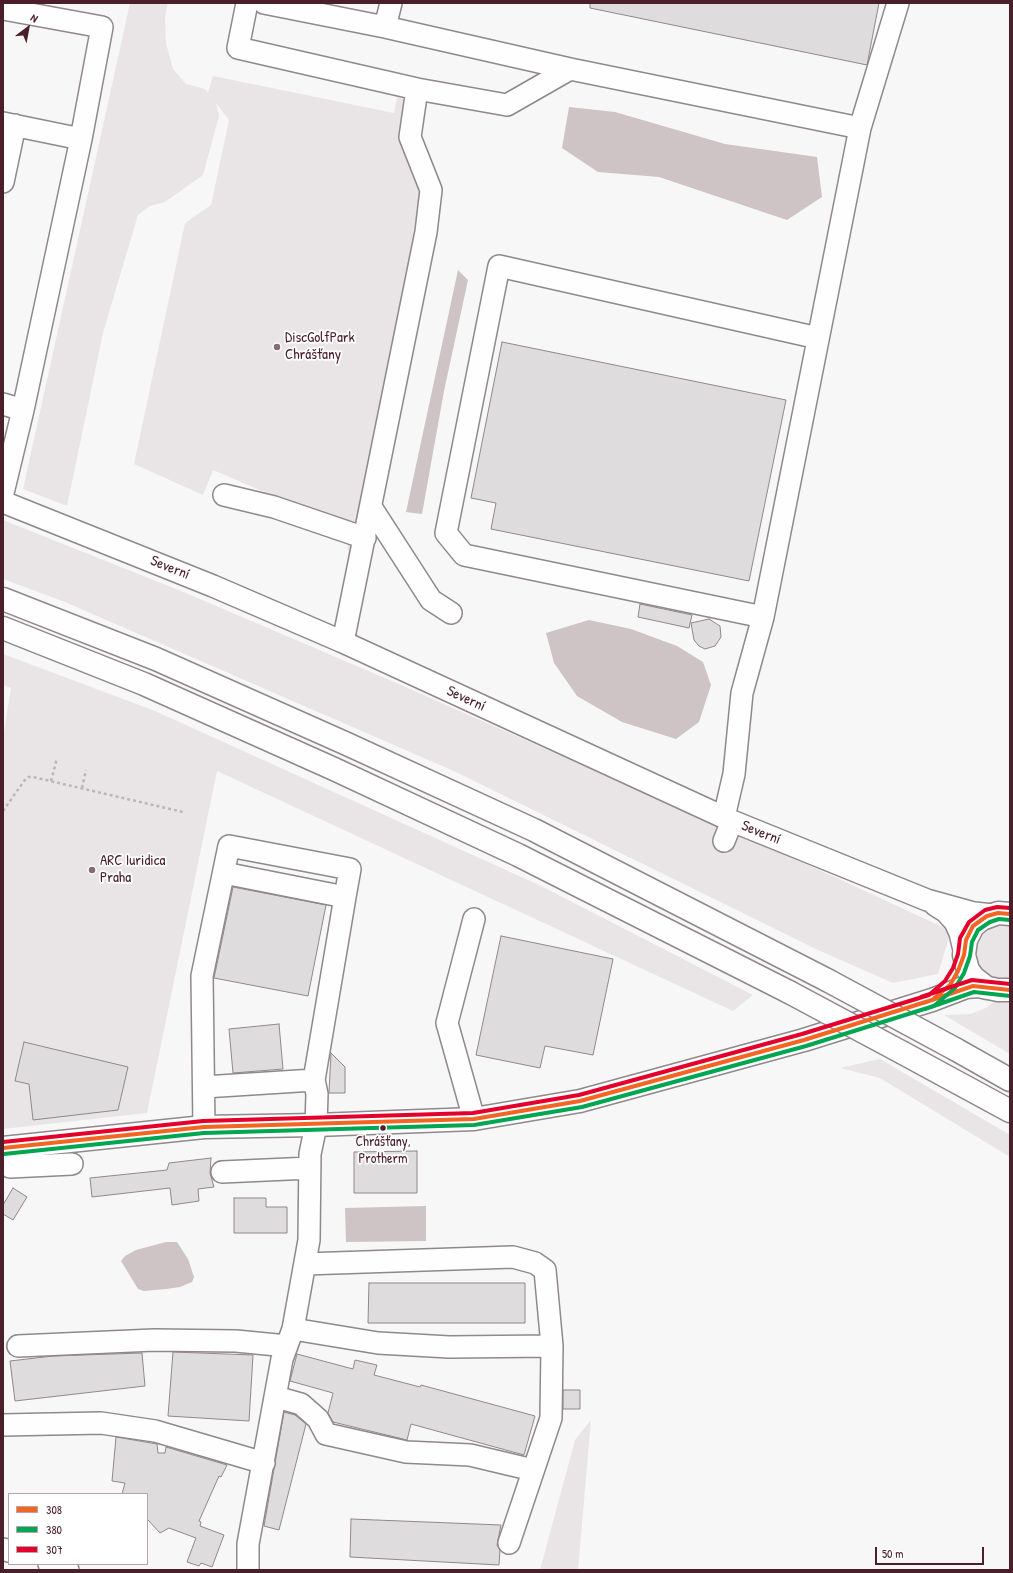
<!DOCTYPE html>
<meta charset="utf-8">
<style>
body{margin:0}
#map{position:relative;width:1013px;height:1573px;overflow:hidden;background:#f7f7f7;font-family:"Patrick Hand",sans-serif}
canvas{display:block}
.frame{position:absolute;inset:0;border:4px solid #4a1f2b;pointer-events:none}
.legend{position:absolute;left:8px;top:1493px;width:140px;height:72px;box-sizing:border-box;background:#fff;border:1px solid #b7a5aa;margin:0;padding:5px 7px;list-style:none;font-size:12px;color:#4a1f2b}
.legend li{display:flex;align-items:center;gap:8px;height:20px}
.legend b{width:20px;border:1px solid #b7a5aa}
.north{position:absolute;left:8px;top:8px;width:40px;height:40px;-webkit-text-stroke:3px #fff;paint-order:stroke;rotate:32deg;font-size:11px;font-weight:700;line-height:16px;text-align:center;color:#4a1f2b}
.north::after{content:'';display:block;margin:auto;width:14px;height:18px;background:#4a1f2b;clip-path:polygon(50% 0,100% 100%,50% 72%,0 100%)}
.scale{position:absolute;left:875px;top:1547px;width:109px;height:18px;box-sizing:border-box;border:2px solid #4a1f2b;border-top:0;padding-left:5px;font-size:12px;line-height:14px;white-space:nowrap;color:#4a1f2b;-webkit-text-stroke:3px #fff;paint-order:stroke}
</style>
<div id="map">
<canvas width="1013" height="1573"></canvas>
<div class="frame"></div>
<ul class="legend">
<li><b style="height:5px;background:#f26522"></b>308</li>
<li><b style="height:5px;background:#00a651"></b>380</li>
<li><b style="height:5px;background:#e4002b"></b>307</li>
</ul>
<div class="north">N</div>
<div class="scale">50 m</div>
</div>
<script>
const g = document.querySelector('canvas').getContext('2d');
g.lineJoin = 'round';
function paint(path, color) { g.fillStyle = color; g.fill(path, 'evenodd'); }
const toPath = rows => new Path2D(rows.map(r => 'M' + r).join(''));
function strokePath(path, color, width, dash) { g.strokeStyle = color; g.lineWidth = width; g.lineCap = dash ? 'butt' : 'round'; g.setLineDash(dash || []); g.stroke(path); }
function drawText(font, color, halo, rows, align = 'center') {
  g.font = font + ' "Patrick Hand",sans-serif'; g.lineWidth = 3.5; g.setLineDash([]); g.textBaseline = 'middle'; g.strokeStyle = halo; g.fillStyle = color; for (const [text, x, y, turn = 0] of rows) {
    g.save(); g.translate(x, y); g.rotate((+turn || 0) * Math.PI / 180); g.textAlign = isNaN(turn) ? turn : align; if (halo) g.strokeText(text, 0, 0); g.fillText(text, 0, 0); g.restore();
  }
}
const green = toPath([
 [130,3,168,3,165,17,166,43,173,69,186,84,205,89,208,93,213,76,394,113,397,97,407,100,421,189,421,208,353,555,349,557,347,544,272,511,278,498,213,470,203,495,134,464,185,223,211,205,229,120,216,103,219,116,203,175,165,202,150,206,138,215,103,333,67,506,23,489],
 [3,520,181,591,392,681,839,879,951,931,938,974,893,983,818,950,456,772,65,602,3,579],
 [3,654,155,711,539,885,753,995,733,1011,217,771,147,1113,3,1129,3,738,11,688,3,685],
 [994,924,1010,925,1010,980,1001,981,986,976,975,964,973,948,980,933],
 [998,998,1010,998,1010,1054,944,1015,971,1014,988,1007],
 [880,1059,1010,1135,1010,1157,880,1078,840,1068],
 [591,1420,578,1570,540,1570,575,1440]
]);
const water = toPath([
 [569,107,615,112,725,144,817,157,822,197,787,220,659,177,598,172,562,148],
 [458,270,468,280,444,391,422,514,406,512],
 [589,620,631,629,677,646,703,662,711,685,699,722,676,739,622,722,577,696,554,663,546,633],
 [426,1206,426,1241,346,1242,345,1208],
 [166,1242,177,1242,188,1259,194,1277,192,1282,180,1287,166,1289,144,1291,138,1289,121,1261,125,1256,136,1250]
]);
const building = toPath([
 [590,3,879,3,867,65,590,8,590,3],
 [502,342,786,400,749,581,491,529,496,503,471,498,502,342],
 [640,604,692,615,689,628,638,617,640,604],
 [709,619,720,626,721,637,715,646,705,649,699,646,694,640,691,623,709,619],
 [233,887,326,905,308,996,214,978,233,887],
 [501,936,613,959,593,1055,545,1046,540,1068,476,1055,501,936],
 [279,1024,283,1069,233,1073,229,1029,279,1024],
 [24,1042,128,1067,118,1110,33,1120,29,1084,15,1081,24,1042],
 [331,1053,345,1067,345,1093,329,1093,331,1053],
 [417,1151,417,1193,354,1193,354,1152,417,1151],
 [211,1158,210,1173,214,1187,198,1189,199,1201,172,1205,170,1188,92,1197,90,1178,167,1170,169,1163,211,1158],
 [13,1188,27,1197,13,1220,3,1214,3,1205,13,1188],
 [234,1198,266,1198,266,1207,287,1207,287,1233,234,1233,234,1198],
 [369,1283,525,1283,525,1323,368,1323,369,1283],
 [173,1352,253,1355,249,1421,168,1416,173,1352],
 [142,1353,145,1386,15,1401,10,1361,53,1356,142,1353],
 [297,1354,353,1369,355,1360,377,1365,374,1375,420,1387,421,1385,535,1416,524,1455,411,1424,407,1440,333,1422,328,1413,333,1393,290,1381,297,1354],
 [563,1390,580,1390,580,1409,563,1409,563,1390],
 [284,1412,295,1415,306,1424,279,1530,264,1526,284,1412],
 [116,1437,157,1444,158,1453,165,1453,166,1447,227,1465,221,1477,219,1476,199,1521,201,1522,200,1526,224,1535,212,1567,201,1563,199,1566,187,1562,196,1538,169,1528,160,1533,147,1519,147,1494,122,1494,125,1483,112,1481,116,1437],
 [351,1519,501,1525,497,1545,500,1550,499,1565,350,1557,351,1519]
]);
const path = toPath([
 [51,781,57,758],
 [82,788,86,770],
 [3,811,24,781,28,777,33,777,183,812]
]);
const minor = toPath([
 [247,3,238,48,417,89,507,105,570,69],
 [264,3,385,27,570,69,860,128],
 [3,9,102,27,81,139],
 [385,27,391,3],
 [3,123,81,139,23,410,3,493],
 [3,182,15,125],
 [3,404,23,410],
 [224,495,274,507,365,538],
 [3,502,213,586,343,642,732,821,927,900,974,913,993,915],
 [371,507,431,600,451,613],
 [763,617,464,555,446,533,499,266,818,338],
 [343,642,426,232,431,190,410,137,417,89],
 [724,817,734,774,742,693,763,617,860,128,898,3],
 [724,841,732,821],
 [224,873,345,897,314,1080,317,1094,316,1125,310,1154,309,1240,293,1329,282,1359,248,1544,248,1570],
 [935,905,946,912,955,922,960,933,964,950],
 [204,1087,314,1080],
 [474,1119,447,1023,474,919],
 [204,1127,202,976,229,846,350,869,345,897],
 [10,1167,72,1164],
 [222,1172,310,1168],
 [305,1264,513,1257,535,1263,545,1270,552,1346,551,1418,509,1543],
 [293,1329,378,1343,449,1347,552,1346],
 [18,1346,154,1340,236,1341,287,1346],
 [276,1397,301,1404,318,1419,326,1434,406,1452,470,1455,533,1470],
 [3,1425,101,1423,155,1431,264,1463],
 [3,1549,9,1551],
 [49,1564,68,1570]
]);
const major = toPath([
 [987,988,974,978,968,970,964,955,966,940,973,926,982,919,998,913,1010,914],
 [3,1148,204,1127,316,1125,474,1119,580,1101,804,1040,932,1000,966,987,978,986,998,990,1010,990]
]);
const highway = toPath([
 [3,599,156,659,347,744,534,830,827,980],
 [3,628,144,684,334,769,518,855,789,992],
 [955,1049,1010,1080],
 [903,1053,1010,1111]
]);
const highwayBridge = toPath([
 [827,980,955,1049],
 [789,992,903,1053]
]);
const bus1 = toPath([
 [923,1003,973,986,1010,990],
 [3,1148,204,1127,474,1119,580,1101,804,1040,932,1000,950,985,958,971,964,955,966,940,973,926,987,916,998,913,1010,914]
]);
const bus2 = toPath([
 [925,1009,974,992,1010,996],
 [4,1154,204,1133,474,1125,582,1107,806,1046,934,1006,955,988,964,973,970,956,972,942,978,930,990,922,999,919,1010,920]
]);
const bus3 = toPath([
 [921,997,972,980,1010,984],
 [3,1142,203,1121,473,1113,579,1095,802,1034,929,995,945,981,953,968,958,954,960,938,969,922,985,910,997,907,1010,908]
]);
const markers = [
 [277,347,4,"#876b72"],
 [92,870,4,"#876b72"],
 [383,1128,3.5,"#4a1f2b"]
];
const busNames = [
 ["Chrášťany,",383,1142],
 ["Protherm",383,1159]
];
const poiNames = [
 ["DiscGolfPark",285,338],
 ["Chrášťany",285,355],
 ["ARC Iuridica",100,861],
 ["Praha",100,878]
];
const streetNames = [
 ["Severní",170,568,22],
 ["Severní",466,699,25],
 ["Severní",761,833,22]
];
paint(green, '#e9e5e6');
paint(water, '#cec3c5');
paint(building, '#dedcdc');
strokePath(building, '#90888a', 1);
strokePath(minor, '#90888a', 24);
strokePath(major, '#90888a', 25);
strokePath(highway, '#90888a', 25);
strokePath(path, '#bcb6b8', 2.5, [3, 3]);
strokePath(minor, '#fefefe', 21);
strokePath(major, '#fefefe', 22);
strokePath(highway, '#fefefe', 22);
strokePath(highwayBridge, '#90888a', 25, []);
strokePath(highwayBridge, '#fefefe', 22);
strokePath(bus1, '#f26522', 4);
strokePath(bus2, '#00a651', 4);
strokePath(bus3, '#e4002b', 4);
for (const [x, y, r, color] of markers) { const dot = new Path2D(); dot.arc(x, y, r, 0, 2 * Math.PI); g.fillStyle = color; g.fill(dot); strokePath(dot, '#fff', 1.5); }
drawText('14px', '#4a1f2b', '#fff', busNames);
drawText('15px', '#4a1f2b', '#fff', poiNames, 'left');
drawText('15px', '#4a1f2b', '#fff', streetNames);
</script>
